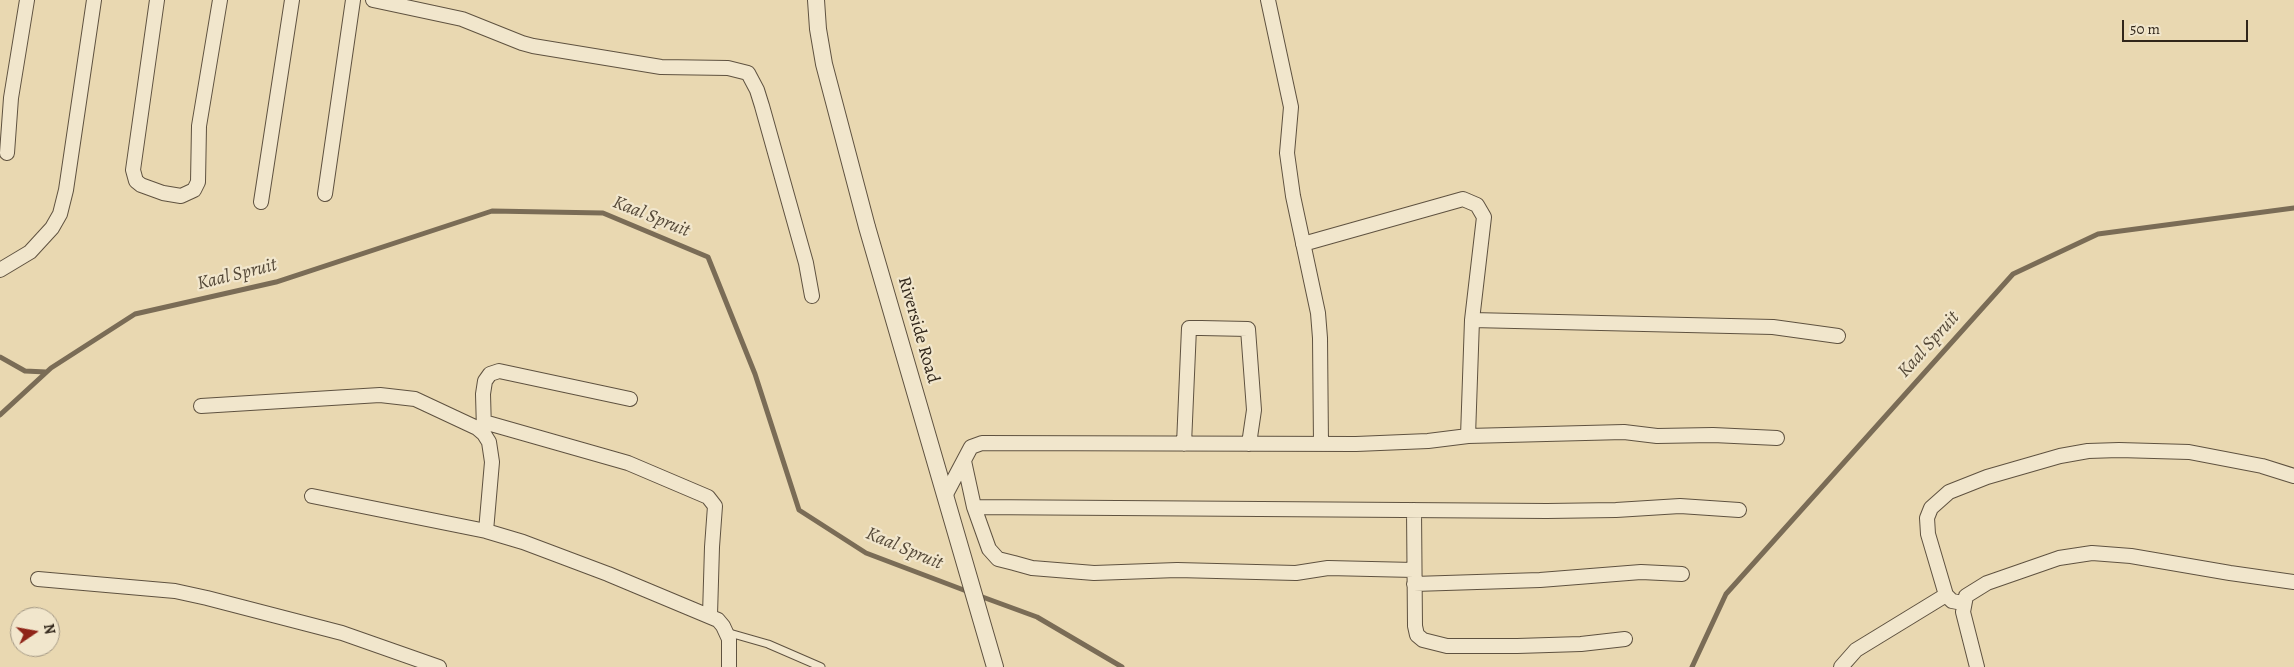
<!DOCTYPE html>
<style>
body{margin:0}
#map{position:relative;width:2294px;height:667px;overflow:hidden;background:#e9d8b1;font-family:Alegreya,serif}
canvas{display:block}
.north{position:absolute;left:10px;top:607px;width:50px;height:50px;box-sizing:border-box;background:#f1e6cc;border:1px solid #a49985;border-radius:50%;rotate:78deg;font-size:14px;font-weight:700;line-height:20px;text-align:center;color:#31261a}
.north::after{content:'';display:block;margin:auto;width:18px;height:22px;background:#8f2418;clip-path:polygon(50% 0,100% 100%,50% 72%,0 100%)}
.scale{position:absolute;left:2122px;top:20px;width:126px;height:22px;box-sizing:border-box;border:2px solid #31261a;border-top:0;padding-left:6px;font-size:15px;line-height:18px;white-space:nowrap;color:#31261a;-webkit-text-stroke:4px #f1e6cc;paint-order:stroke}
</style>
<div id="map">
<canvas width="2294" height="667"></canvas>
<div class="north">N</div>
<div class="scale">50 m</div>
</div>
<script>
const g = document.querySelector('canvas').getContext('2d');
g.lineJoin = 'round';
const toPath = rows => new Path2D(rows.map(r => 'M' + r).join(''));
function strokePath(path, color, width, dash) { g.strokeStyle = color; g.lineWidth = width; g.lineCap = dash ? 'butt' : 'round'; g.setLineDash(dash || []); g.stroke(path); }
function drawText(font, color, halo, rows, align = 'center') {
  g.font = font + ' Alegreya,serif'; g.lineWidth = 4.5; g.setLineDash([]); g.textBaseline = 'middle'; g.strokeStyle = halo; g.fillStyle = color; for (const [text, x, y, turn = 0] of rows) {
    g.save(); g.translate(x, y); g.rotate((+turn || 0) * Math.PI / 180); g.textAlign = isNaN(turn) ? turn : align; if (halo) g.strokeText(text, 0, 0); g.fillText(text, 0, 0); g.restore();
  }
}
const stream = toPath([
 [0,357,25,371,46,372],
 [0,415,51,368,135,314,276,282,492,211,603,213,708,257,755,374,799,510,866,553,969,592],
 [977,595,1037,617,1122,667],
 [1692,667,1726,594,2013,274,2098,234,2294,208]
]);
const service = toPath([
 [726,632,768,644,821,667]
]);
const minor = toPath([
 [157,0,133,170,136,181,141,185,163,193,181,196,194,190,198,182,199,126,220,0],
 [373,0,462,19,522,43,533,46,661,67,728,68,748,73,757,90,762,106,806,263,812,296],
 [1268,0,1291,107,1287,153,1293,196,1318,313,1320,338,1321,444],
 [7,153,11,98,27,0],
 [325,194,353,0],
 [261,202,292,0],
 [1303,244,1463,199,1477,205,1484,217,1472,320,1773,327,1838,336],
 [0,270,30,252,52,228,60,214,66,190,94,0],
 [201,406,380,395,415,399,477,428,484,434,489,442,492,462,486,531],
 [484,422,628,463,708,497,715,506,712,547,710,615],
 [484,430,483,394,485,381,490,374,499,371,630,399],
 [1468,436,1472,320],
 [1184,444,1189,328,1201,328,1248,329,1254,410,1249,444],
 [964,461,974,507,989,549,998,559,1014,563,1032,568,1094,573,1177,570,1296,573,1328,568,1414,570],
 [312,496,486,531,523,542,608,574,718,620,723,626,729,639,729,667],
 [945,496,971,447,982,443,1356,444,1428,441,1468,436,1624,432,1657,436,1713,435,1777,438],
 [974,507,1547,511,1616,510,1680,506,1739,510],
 [1414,510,1415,626,1417,635,1423,640,1447,646,1517,646,1581,644,1625,639],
 [38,579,175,591,207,598,342,633,439,667],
 [1414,584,1540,580,1641,572,1682,574],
 [1963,603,1952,601,1946,595,1928,534,1927,518,1931,508,1949,492,1987,477,2060,456,2088,451,2119,450,2189,452,2262,466,2294,476],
 [1841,667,1856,650,1946,595],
 [1977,667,1963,612,1966,596,1987,583,2059,558,2092,553,2131,556,2230,573,2294,582]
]);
const tertiary = toPath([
 [816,0,818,29,824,64,867,227,995,667]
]);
const streetNames = [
 ["Riverside Road",918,330,74]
];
const waterNames = [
 ["Kaal Spruit",651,217,22],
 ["Kaal Spruit",237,275,-14],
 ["Kaal Spruit",1929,345,-48],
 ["Kaal Spruit",904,549,23]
];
strokePath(stream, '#7a6c56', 5);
strokePath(service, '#5f5240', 9);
strokePath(minor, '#5f5240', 16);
strokePath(tertiary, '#5f5240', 18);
strokePath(service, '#f1e6cc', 7);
strokePath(minor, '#f1e6cc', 14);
strokePath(tertiary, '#f1e6cc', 16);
drawText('18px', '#31261a', '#f1e6cc', streetNames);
drawText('italic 19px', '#554938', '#f1e6cc', waterNames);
</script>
